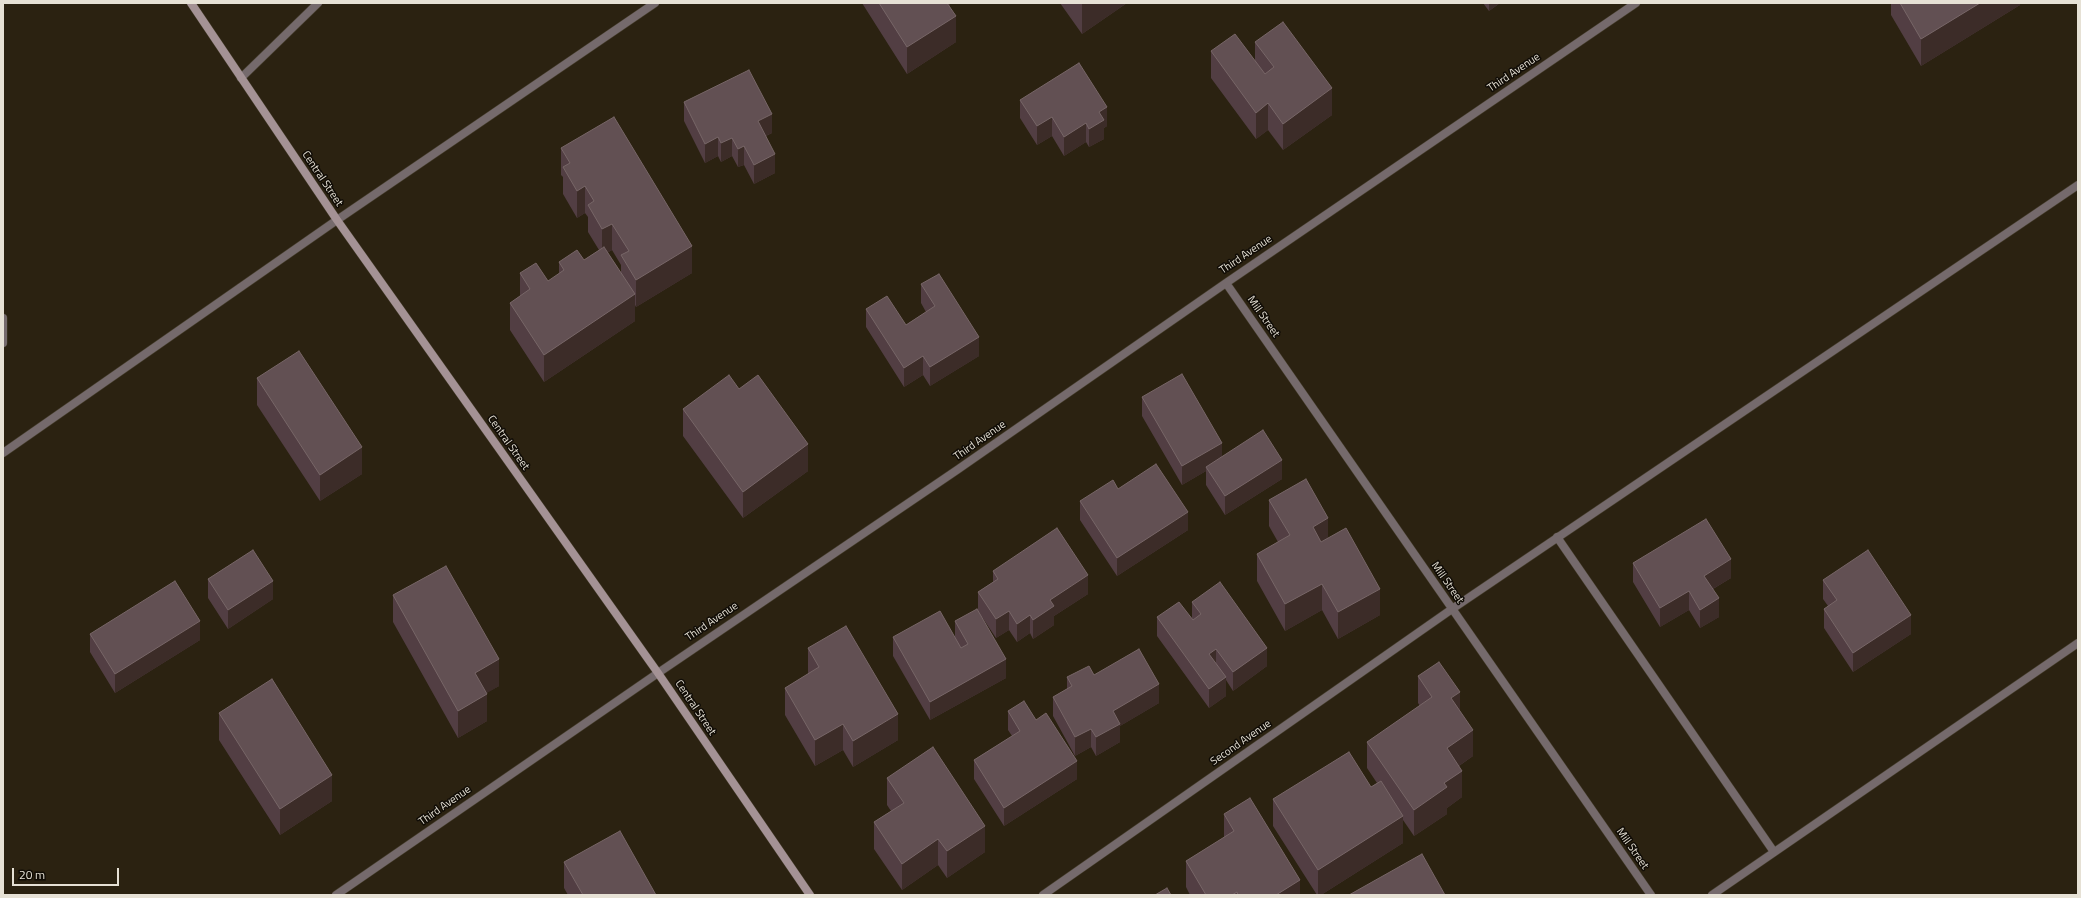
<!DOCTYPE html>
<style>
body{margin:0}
#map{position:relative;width:2081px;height:898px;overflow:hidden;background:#2b2211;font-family:"Titillium Web",sans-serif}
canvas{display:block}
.frame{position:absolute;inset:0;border:4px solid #e6e1d5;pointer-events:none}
.scale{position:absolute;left:12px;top:868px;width:107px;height:18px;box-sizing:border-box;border:2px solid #e6e1d5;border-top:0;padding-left:5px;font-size:12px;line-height:14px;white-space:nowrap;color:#e6e1d5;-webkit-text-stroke:3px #100c06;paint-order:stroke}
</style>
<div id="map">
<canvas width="2081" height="898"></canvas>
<div class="frame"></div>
<div class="scale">20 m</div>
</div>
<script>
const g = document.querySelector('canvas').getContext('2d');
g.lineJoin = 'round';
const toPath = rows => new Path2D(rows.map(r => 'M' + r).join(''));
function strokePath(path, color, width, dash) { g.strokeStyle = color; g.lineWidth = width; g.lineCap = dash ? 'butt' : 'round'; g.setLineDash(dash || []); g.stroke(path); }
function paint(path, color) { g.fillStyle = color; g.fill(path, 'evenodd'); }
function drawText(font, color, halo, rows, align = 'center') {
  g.font = font + ' "Titillium Web",sans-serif'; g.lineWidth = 3; g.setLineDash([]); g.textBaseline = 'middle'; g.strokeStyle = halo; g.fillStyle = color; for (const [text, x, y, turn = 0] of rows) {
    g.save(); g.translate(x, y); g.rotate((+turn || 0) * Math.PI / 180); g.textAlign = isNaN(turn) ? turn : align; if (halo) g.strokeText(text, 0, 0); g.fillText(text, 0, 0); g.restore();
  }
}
const service = toPath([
 [241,78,318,3],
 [3,318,3,343]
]);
const minor = toPath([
 [1226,283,1651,895],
 [3,453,337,220,655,3],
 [1557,537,1774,852],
 [336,895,658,673,957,470,1226,283,1636,3],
 [1043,895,1452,609,2078,185],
 [1712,895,2078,643]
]);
const secondary = toPath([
 [191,3,337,220,658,673,810,895]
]);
const wall = toPath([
 [862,3,950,3,950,5,949,6,956,42,907,74],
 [1060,3,1127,3,1082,34],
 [1483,3,1500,3,1489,11],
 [1891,3,2020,3,2020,5,1921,66,1891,15],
 [1255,42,1332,115,1283,150,1268,130,1256,139,1211,78,1211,51,1255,61],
 [1020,100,1107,126,1104,128,1104,139,1089,147,1086,142,1064,156,1052,136,1037,145,1020,118],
 [684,102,772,133,766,136,775,173,754,184,744,165,738,167,732,156,721,162,718,156,705,163,684,121],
 [561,148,692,273,636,307,635,305,635,321,544,382,510,330,510,303,520,296,520,273,548,281,559,274,559,262,584,260,599,250,588,232,588,217,585,213,577,218,563,194,563,177,561,175],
 [612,250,621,265,621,273,607,253],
 [921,284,979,356,930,386,923,375,904,387,866,327,866,309,906,325,926,312,921,303],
 [257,378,362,474,320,501,257,405],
 [739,389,808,471,743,518,683,436,683,409],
 [1142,397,1222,456,1282,479,1225,515,1206,485,1206,471,1182,485,1142,416],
 [1118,489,1188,530,1117,576,1080,520,1080,501],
 [1269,500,1328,538,1380,615,1338,639,1322,610,1285,631,1257,581,1257,554,1278,542,1269,526],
 [1633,563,1731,578,1713,589,1719,617,1700,628,1689,610,1660,627,1633,582],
 [993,571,1088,594,1054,616,1054,625,1033,639,1030,633,1017,642,1009,630,996,638,982,617,1006,678,930,720,893,656,893,637,955,638,955,621,978,610,978,592,993,582],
 [208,579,273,599,228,629,208,598],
 [1823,580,1911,634,1853,672,1824,628,1824,609,1828,606,1823,599],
 [393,595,499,686,486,693,487,721,458,738,393,622],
 [1192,602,1267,666,1233,691,1226,680,1226,696,1209,708,1157,636,1157,617,1192,619],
 [90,634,200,640,115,693,90,652],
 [808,648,898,740,853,767,843,750,815,766,785,715,785,688,808,674],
 [1094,675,1159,703,1120,726,1120,742,1096,756,1091,747,1075,756,1053,716,1053,697,1067,689,1067,677],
 [1418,676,1460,711,1473,756,1459,766,1462,797,1447,808,1447,814,1414,836,1403,820,1403,843,1321,895,1317,895,1273,826,1273,799,1371,787,1377,783,1367,768,1367,742,1420,706,1418,703],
 [1008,711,1036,720,1077,779,1004,826,974,779,974,760,1012,736,1008,730],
 [219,713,332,801,280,835,219,740],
 [887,778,985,852,947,878,938,865,902,890,874,849,874,822,891,811,887,805],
 [1224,814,1300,895,1190,895,1186,887,1186,861,1224,838],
 [564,862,656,895,568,895,564,888]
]);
const shadedWall = toPath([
 [941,3,950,3,950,5,949,6,956,16,956,42,907,74,907,47],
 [1082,3,1127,3,1082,34],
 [1489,3,1500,3,1489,11],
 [1980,3,2020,3,2020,5,1921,66,1921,39],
 [1332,88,1332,115,1283,150,1283,124],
 [1268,103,1268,130,1256,139,1256,113],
 [1107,107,1107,126,1104,128,1104,139,1089,147,1089,129,1099,112],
 [772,114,772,133,758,139,758,121],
 [1052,117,1052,136,1037,145,1037,126],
 [1086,123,1086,142,1064,156,1064,137],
 [718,137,718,156,705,163,705,144],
 [732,138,732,156,721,162,721,143],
 [744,146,744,165,738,167,738,149],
 [775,154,775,173,754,184,754,165],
 [585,186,585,213,577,218,577,191],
 [612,224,612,250,602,256,602,229],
 [692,246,692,273,636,307,636,280],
 [635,294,635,321,544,382,544,355],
 [979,337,979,356,930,386,930,367],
 [923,356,923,375,904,387,904,368],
 [1222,443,1222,462,1206,467,1206,471,1182,485,1182,466],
 [808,444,808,471,743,518,743,492],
 [362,447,362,474,320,501,320,475],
 [1282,460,1282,479,1225,515,1225,496],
 [1188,512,1188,530,1117,576,1117,558],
 [1328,518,1328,545,1313,554,1313,527],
 [1731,559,1731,578,1704,594,1704,576],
 [1088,575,1088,594,1054,616,1054,625,1033,639,1033,620,1050,600],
 [273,581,273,599,228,629,228,610],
 [1322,584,1322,610,1285,631,1285,604],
 [1380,589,1380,615,1338,639,1338,612],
 [1689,591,1689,610,1660,627,1660,608],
 [1719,598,1719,617,1700,628,1700,610],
 [1009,611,1009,630,996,638,996,619],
 [1030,615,1030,633,1017,642,1017,624],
 [1911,615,1911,634,1853,672,1853,653],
 [200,621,200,640,115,693,115,674],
 [1267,648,1267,666,1233,691,1233,672],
 [1216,649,1216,667,1209,654],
 [499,659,499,686,475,700,475,673],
 [1006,659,1006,678,930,720,930,702],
 [1226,677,1226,696,1209,708,1209,689],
 [1159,684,1159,703,1120,726,1120,742,1096,756,1096,737,1113,711],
 [1460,692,1460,719,1451,698],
 [487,694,487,721,458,738,458,711],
 [898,714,898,740,853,767,853,741],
 [843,724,843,750,815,766,815,740],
 [1091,729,1091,747,1075,756,1075,737],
 [1473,730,1473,756,1447,774,1447,748],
 [1077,761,1077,779,1004,826,1004,808],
 [1462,771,1462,797,1447,808,1447,814,1414,836,1414,810,1444,783],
 [332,775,332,801,280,835,280,809],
 [1403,816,1403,843,1321,895,1318,895,1318,870],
 [985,826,985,852,947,878,947,851],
 [938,839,938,865,902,890,902,864],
 [1300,880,1300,895,1276,895]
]);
const building = toPath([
 [879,3,947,3,956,16,907,47,879,3],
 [1900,3,1980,3,1921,39,1900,3],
 [1283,22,1332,88,1283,124,1268,103,1256,113,1211,51,1235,34,1265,74,1274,67,1255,42,1283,22],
 [1079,63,1107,107,1099,112,1104,120,1089,129,1086,123,1064,137,1052,117,1037,126,1020,100,1079,63],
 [749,70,772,114,758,121,775,154,754,165,744,146,738,149,732,138,721,143,718,137,705,144,684,102,749,70],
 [614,117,692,246,636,280,621,255,629,251,612,224,602,229,588,205,594,201,585,186,577,191,563,167,570,163,561,148,614,117],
 [604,247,635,294,544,355,510,303,530,289,520,273,536,263,548,281,564,270,559,262,577,250,584,260,604,247],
 [939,274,979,337,930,367,923,356,904,368,866,309,887,296,906,325,935,306,921,284,939,274],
 [299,351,362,447,320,475,257,378,299,351],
 [1182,374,1222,443,1182,466,1142,397,1182,374],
 [729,375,739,389,758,375,808,444,743,492,683,409,729,375],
 [1263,430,1282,460,1225,496,1206,467,1263,430],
 [1156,464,1188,512,1117,558,1080,501,1113,480,1118,489,1156,464],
 [1306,479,1328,518,1313,527,1321,542,1346,528,1380,589,1338,612,1322,584,1285,604,1257,554,1290,535,1269,500,1306,479],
 [1706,519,1731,559,1704,576,1719,598,1700,610,1689,591,1660,608,1633,563,1706,519],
 [1057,528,1088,575,1050,600,1054,606,1033,620,1030,615,1017,624,1009,611,996,619,978,592,998,579,993,571,1057,528],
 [253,550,273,581,228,610,208,579,253,550],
 [1868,550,1911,615,1853,653,1824,609,1837,600,1823,580,1868,550],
 [446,566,499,659,475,673,487,694,458,711,393,595,446,566],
 [175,581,200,621,115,674,90,634,175,581],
 [1220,582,1267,648,1233,672,1216,649,1209,654,1226,677,1209,689,1157,617,1179,602,1193,620,1201,614,1192,602,1220,582],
 [977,609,1006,659,930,702,893,637,940,611,961,648,968,644,955,621,977,609],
 [846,626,898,714,853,741,843,724,815,740,785,688,819,667,808,648,846,626],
 [1139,649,1159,684,1113,711,1120,724,1096,737,1091,729,1075,737,1053,697,1072,686,1067,677,1089,666,1094,675,1139,649],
 [1439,662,1460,692,1451,698,1473,730,1447,748,1462,771,1444,783,1447,787,1414,810,1367,742,1432,697,1418,676,1439,662],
 [272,679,332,775,280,809,219,713,272,679],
 [1024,701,1036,720,1046,713,1077,761,1004,808,974,760,1020,731,1008,711,1024,701],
 [933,747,985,826,947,851,938,839,902,864,874,822,904,803,887,778,933,747],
 [1349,752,1371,787,1381,781,1403,816,1318,870,1273,799,1349,752],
 [1250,798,1300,880,1276,895,1238,895,1237,892,1232,895,1206,895,1186,861,1234,831,1224,814,1250,798],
 [620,831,656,895,583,895,564,862,620,831],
 [1422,854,1445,895,1349,895,1422,854],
 [1167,888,1171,895,1155,895,1167,888]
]);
const streetNames = [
 ["Third Avenue",1514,73,-34],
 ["Central Street",322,179,56],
 ["Third Avenue",1246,255,-34],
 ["Mill Street",1263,317,55],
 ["Third Avenue",980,441,-35],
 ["Central Street",508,443,55],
 ["Mill Street",1447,583,55],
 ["Third Avenue",712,622,-34],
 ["Central Street",695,708,56],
 ["Second Avenue",1241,743,-35],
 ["Third Avenue",445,806,-35],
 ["Mill Street",1632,849,55]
];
strokePath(service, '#453d2c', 9);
strokePath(minor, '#453d2c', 9);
strokePath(secondary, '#453d2c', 9);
strokePath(service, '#756a6c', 8);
strokePath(minor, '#756a6c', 8);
strokePath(secondary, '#a49295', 8);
paint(wall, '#523e43');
paint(shadedWall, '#3c2c28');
paint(building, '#625053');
strokePath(building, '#776667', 1);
drawText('11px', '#e6e1d5', '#100c06', streetNames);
</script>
